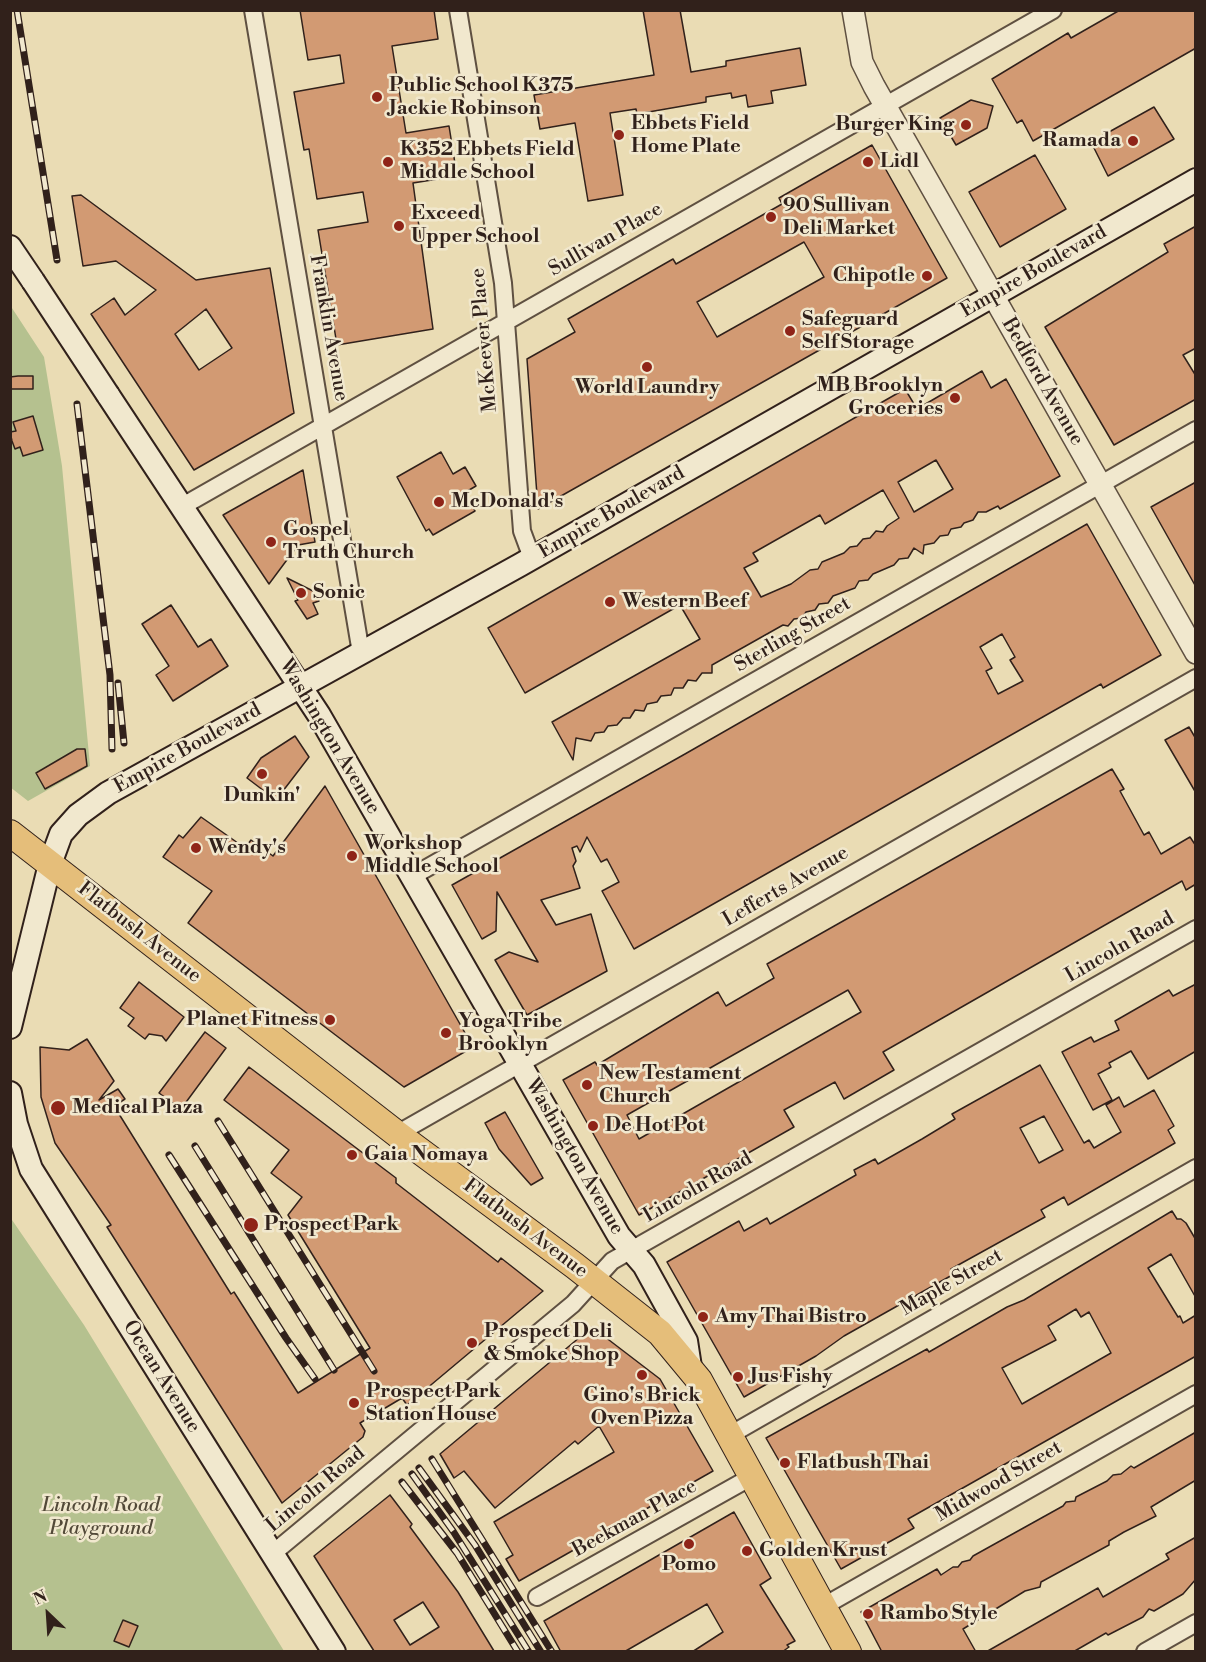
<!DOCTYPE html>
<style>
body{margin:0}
#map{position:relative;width:1206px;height:1662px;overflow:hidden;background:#eadcb4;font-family:"Libre Bodoni",serif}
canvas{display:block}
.frame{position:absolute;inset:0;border:12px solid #31211b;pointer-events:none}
.north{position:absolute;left:18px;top:1584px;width:60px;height:60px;-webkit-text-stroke:4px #f1e8ce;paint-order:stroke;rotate:335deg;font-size:16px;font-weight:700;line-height:24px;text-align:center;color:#31211b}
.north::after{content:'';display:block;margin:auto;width:21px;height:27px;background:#31211b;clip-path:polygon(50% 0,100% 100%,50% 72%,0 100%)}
</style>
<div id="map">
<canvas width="1206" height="1662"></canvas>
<div class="frame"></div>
<div class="north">N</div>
</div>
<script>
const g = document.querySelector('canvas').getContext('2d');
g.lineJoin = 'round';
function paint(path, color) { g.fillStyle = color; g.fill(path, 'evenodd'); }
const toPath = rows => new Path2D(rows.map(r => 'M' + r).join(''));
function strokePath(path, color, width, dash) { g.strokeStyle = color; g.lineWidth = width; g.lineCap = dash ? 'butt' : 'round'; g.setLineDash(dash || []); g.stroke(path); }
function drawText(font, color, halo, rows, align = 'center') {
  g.font = font + ' "Libre Bodoni",serif'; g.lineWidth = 5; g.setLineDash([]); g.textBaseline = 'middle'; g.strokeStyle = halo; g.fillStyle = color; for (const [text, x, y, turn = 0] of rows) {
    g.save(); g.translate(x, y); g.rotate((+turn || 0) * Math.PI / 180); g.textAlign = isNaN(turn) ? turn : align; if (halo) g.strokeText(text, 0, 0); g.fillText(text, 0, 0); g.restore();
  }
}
const green = toPath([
 [10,305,44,357,62,466,90,766,28,801,10,787],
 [10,1217,84,1325,284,1651,11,1651]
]);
const building = toPath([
 [300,10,434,10,438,39,392,46,406,133,449,126,457,176,413,183,433,329,337,345,318,230,368,222,363,192,317,199,309,149,304,150,294,92,344,83,340,55,308,60,300,10],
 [643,10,680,10,691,72,726,66,726,61,800,48,806,85,771,91,773,103,748,107,746,95,732,98,731,93,706,97,706,102,637,114,636,109,610,113,623,195,588,201,575,123,540,129,534,95,654,75,643,10],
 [1120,10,1196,10,1196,48,1033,141,1022,120,1017,123,992,79,1068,33,1071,38,1120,10],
 [971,100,993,106,987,128,956,145,940,118,971,100],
 [1154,107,1174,139,1108,176,1091,142,1154,107],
 [872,145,947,278,538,509,527,359,575,332,568,319,673,259,676,264,782,204,779,198,872,145],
 [804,242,824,277,717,337,697,302,804,242],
 [1035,155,1066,209,1000,247,969,192,1035,155],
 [81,195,196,280,270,268,294,413,194,470,91,314,114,298,125,315,156,290,116,261,83,266,72,196,81,195],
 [206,309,232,348,199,370,175,334,206,309],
 [1196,226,1196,348,1183,355,1196,376,1196,399,1114,445,1045,327,1168,252,1164,244,1196,226],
 [982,371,991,388,1006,379,1060,476,1000,509,998,506,986,512,978,512,973,520,964,523,961,527,951,529,948,535,940,536,934,543,924,545,923,554,914,548,908,558,899,559,894,565,873,574,868,580,859,581,855,588,833,596,828,603,819,604,815,610,806,612,802,618,794,619,788,626,783,625,712,665,712,673,702,673,696,681,688,680,683,688,674,688,671,695,661,696,657,702,647,704,644,711,635,710,630,718,623,718,617,725,608,726,604,732,595,733,591,741,576,738,573,760,552,722,700,639,680,605,525,693,488,628,905,389,917,409,982,371],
 [936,460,953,489,914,512,898,482,936,460],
 [883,490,899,518,887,526,883,532,876,531,870,538,863,539,857,546,850,547,844,553,822,562,818,569,810,570,791,584,761,597,744,568,758,561,753,553,820,515,825,524,883,490],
 [18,376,33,376,33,389,10,389,10,377,18,376],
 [33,416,43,450,23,456,20,447,15,449,12,441,10,432,16,431,13,422,33,416],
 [441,452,453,474,465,467,476,486,464,493,475,511,433,535,429,529,426,531,397,477,441,452],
 [303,470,315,542,298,545,269,584,223,515,303,470],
 [1196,482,1196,587,1151,507,1196,482],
 [1087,524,1161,655,1103,688,1101,684,1078,697,634,949,602,891,619,882,607,859,601,862,587,837,580,852,577,846,572,848,576,861,573,866,580,888,541,900,556,925,591,914,607,971,527,1015,495,960,509,952,538,962,497,892,496,931,482,939,452,885,685,754,1087,524],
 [1002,634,1015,657,1010,660,1023,681,998,694,986,671,992,668,980,647,1002,634],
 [287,578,315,592,319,601,313,603,318,614,307,619,295,601,298,600,287,578],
 [171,605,198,647,211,639,228,666,173,701,156,675,169,666,142,624,171,605],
 [1189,727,1196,739,1196,793,1165,740,1189,727],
 [295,736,309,757,276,800,247,778,261,758,295,736],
 [77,749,85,749,87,766,45,789,36,773,77,749],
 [1112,769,1124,789,1120,791,1144,835,1149,832,1161,854,1190,837,1196,846,1196,884,1186,890,1182,881,883,1052,894,1070,844,1099,835,1082,784,1110,794,1127,639,1215,563,1080,595,1062,597,1065,718,992,726,1006,774,978,767,964,1112,769],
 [848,990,861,1012,639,1139,627,1115,848,990],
 [325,786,473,1047,404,1087,188,923,212,891,163,857,179,835,183,838,201,817,245,848,251,840,273,856,325,786],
 [139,982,184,1017,166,1041,162,1036,149,1034,145,1039,128,1026,134,1018,120,1008,139,982],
 [1196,984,1196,1051,1148,1079,1131,1051,1109,1063,1111,1067,1098,1074,1112,1100,1093,1110,1062,1052,1091,1037,1094,1042,1119,1030,1115,1021,1169,990,1173,996,1196,984],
 [205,1032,226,1048,181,1109,159,1093,205,1032],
 [87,1039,114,1081,99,1100,118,1089,125,1099,114,1106,231,1294,234,1292,298,1393,370,1348,288,1215,302,1197,271,1173,289,1150,224,1100,249,1067,396,1178,396,1183,498,1262,501,1258,543,1291,407,1405,402,1398,360,1423,365,1431,363,1437,282,1503,107,1227,111,1225,55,1143,41,1097,40,1047,69,1050,87,1039],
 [1040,1065,1084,1143,1089,1140,1094,1148,1121,1132,1106,1105,1119,1097,1124,1107,1154,1090,1174,1126,1168,1130,1175,1143,1068,1205,1064,1197,1041,1210,1045,1217,951,1269,954,1274,844,1336,816,1356,744,1397,667,1262,739,1221,744,1231,767,1218,770,1224,856,1175,854,1170,875,1159,878,1164,922,1139,955,1119,952,1114,1040,1065],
 [1044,1116,1063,1150,1039,1163,1020,1128,1044,1116],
 [505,1112,543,1178,531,1185,499,1149,485,1123,505,1112],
 [1172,1211,1177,1219,1181,1219,1186,1223,1196,1240,1196,1298,1171,1254,1148,1268,1178,1317,1180,1316,1183,1323,1196,1315,1196,1356,908,1519,914,1528,841,1569,766,1438,927,1349,929,1352,1007,1307,1024,1300,1172,1211],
 [1076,1309,1081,1317,1089,1312,1111,1353,1022,1404,1002,1368,1056,1340,1048,1326,1076,1309],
 [592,1327,660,1379,713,1471,519,1581,506,1559,513,1555,494,1522,614,1452,599,1426,578,1444,575,1441,495,1508,464,1471,454,1478,440,1454,592,1327],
 [1196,1432,1196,1480,1151,1507,1156,1516,1124,1532,1109,1541,1109,1545,1041,1582,1040,1587,1025,1591,963,1629,976,1652,882,1652,861,1612,937,1569,941,1575,953,1567,958,1567,962,1562,970,1560,973,1556,1063,1506,1066,1502,1075,1501,1076,1497,1107,1481,1113,1475,1121,1474,1131,1466,1134,1468,1196,1432],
 [390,1495,412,1524,410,1527,458,1592,494,1651,374,1651,314,1556,390,1495],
 [423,1602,439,1627,410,1645,394,1620,423,1602],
 [734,1512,771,1578,760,1585,795,1641,787,1645,789,1647,782,1652,692,1652,723,1632,707,1604,624,1652,561,1652,544,1621,734,1512],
 [1196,1537,1196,1579,1183,1594,1154,1611,1149,1609,1143,1617,1108,1635,1106,1633,1073,1652,986,1652,1098,1588,1103,1597,1169,1559,1166,1554,1196,1537],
 [123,1620,138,1626,129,1647,114,1641,123,1620]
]);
const minor = toPath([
 [253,10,361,653],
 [458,10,503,283,522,531,532,558],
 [181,507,1053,10],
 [411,877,1196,430],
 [397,1134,1196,678],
 [730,1435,1196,1168],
 [272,1554,573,1304,612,1261,1196,929],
 [537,1597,753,1476],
 [824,1606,1196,1394],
 [1145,1652,1196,1623]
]);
const tertiary = toPath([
 [853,10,862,62,874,86,1196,653]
]);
const secondary = toPath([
 [10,247,33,281],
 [108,395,319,715,619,1236,644,1265,686,1341,690,1367],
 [10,1027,50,864,61,834,78,815,108,793,520,565,1196,180],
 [10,1093,16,1124,31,1169,334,1652]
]);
const primary = toPath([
 [10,833,397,1134,575,1266,660,1333,699,1380,848,1652]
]);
const rail = toPath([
 [17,10,57,260],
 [77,404,110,675,112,749],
 [118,683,124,743],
 [218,1121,374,1371],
 [195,1146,334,1370],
 [169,1155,286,1338,315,1379],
 [432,1459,552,1652],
 [419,1468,475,1545,541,1652],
 [412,1474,453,1531,529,1652],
 [402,1482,457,1553,518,1652]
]);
const secondaryBridge = toPath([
 [33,281,108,395]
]);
const markers = [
 [377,97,6,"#8f2418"],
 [966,125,6,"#8f2418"],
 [619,135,6,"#8f2418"],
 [1133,141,6,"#8f2418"],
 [388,162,6,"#8f2418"],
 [868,162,6,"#8f2418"],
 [771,217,6,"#8f2418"],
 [399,226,6,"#8f2418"],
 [927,276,6,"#8f2418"],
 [790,331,6,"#8f2418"],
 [647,367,6,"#8f2418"],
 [955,398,6,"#8f2418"],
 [439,502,6,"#8f2418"],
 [271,542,6,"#8f2418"],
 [301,593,6,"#8f2418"],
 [610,602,6,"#8f2418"],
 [262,774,6,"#8f2418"],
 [196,848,6,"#8f2418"],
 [352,856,6,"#8f2418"],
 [330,1020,6,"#8f2418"],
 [446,1033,6,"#8f2418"],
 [587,1085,6,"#8f2418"],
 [58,1108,8,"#8f2418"],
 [593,1126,6,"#8f2418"],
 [352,1155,6,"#8f2418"],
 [251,1225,8,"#8f2418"],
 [703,1317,6,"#8f2418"],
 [472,1343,6,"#8f2418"],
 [642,1375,6,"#8f2418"],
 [738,1377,6,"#8f2418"],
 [354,1403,6,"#8f2418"],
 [785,1463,6,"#8f2418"],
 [689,1544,6,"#8f2418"],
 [747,1551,6,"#8f2418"],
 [868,1614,6,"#8f2418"]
];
const poiNames = [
 ["Public School K375",389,86],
 ["Jackie Robinson",389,109],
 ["Ebbets Field",631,124],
 ["Home Plate",631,147],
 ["Burger King",954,125,"right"],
 ["Ramada",1121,141,"right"],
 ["K352 Ebbets Field",400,150],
 ["Middle School",400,173],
 ["Lidl",880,162],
 ["90 Sullivan",783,206],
 ["Deli Market",783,229],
 ["Exceed",411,214],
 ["Upper School",411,237],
 ["Chipotle",915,276,"right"],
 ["Safeguard",802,320],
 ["Self Storage",802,343],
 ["MB Brooklyn",943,386,"right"],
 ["Groceries",943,409,"right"],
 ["World Laundry",647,388,"center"],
 ["McDonald's",451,502],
 ["Gospel",283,530],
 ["Truth Church",283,553],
 ["Sonic",313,593],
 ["Western Beef",622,602],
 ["Dunkin'",262,796,"center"],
 ["Workshop",364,844],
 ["Middle School",364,867],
 ["Wendy's",208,848],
 ["Planet Fitness",318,1020,"right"],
 ["Yoga Tribe",458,1022],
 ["Brooklyn",458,1045],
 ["New Testament",599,1074],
 ["Church",599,1097],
 ["Medical Plaza",72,1108],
 ["De Hot Pot",605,1126],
 ["Gaia Nomaya",364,1155],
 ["Prospect Park",264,1225],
 ["Amy Thai Bistro",715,1317],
 ["Prospect Deli",484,1332],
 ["& Smoke Shop",484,1355],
 ["Jus Fishy",750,1377],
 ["Prospect Park",366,1392],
 ["Station House",366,1415],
 ["Gino's Brick",642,1396,"center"],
 ["Oven Pizza",642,1419,"center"],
 ["Flatbush Thai",797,1463],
 ["Golden Krust",759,1551],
 ["Pomo",689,1565,"center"],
 ["Rambo Style",880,1614]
];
const streetNames = [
 ["Sullivan Place",606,240,-30],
 ["Empire Boulevard",1034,272,-30],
 ["Franklin Avenue",328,328,80],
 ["McKeever Place",485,340,-95],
 ["Bedford Avenue",1042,382,60],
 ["Empire Boulevard",612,513,-30],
 ["Sterling Street",793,635,-30],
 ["Washington Avenue",329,737,59],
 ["Empire Boulevard",188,749,-29],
 ["Lefferts Avenue",786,887,-30],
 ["Flatbush Avenue",139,933,38],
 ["Lincoln Road",1120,948,-30],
 ["Washington Avenue",574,1157,60],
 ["Lincoln Road",698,1188,-30],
 ["Flatbush Avenue",525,1229,37],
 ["Maple Street",952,1283,-30],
 ["Ocean Avenue",161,1377,58],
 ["Midwood Street",999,1482,-30],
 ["Lincoln Road",316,1490,-40],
 ["Beekman Place",635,1519,-29]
];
const parkNames = [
 ["Lincoln Road",101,1506],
 ["Playground",101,1529]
];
paint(green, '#b5c18f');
paint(building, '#d29a73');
strokePath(building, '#31211b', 1.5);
strokePath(minor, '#5f5041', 20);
strokePath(tertiary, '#5f5041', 24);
strokePath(secondary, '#31211b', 26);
strokePath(primary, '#31211b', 28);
strokePath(minor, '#f1e8ce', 16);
strokePath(tertiary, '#f1e8ce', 21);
strokePath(secondary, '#f1e8ce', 22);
strokePath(primary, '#e5be7a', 26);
strokePath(rail, '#31211b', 7);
strokePath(rail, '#f1e8ce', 4.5, [14]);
strokePath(secondaryBridge, '#31211b', 26, []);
strokePath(secondaryBridge, '#f1e8ce', 22);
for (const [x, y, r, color] of markers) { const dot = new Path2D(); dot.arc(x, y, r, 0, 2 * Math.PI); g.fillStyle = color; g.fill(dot); strokePath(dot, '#f1e8ce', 2); }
drawText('bold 20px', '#31211b', '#f1e8ce', poiNames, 'left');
drawText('20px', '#31211b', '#f1e8ce', streetNames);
drawText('italic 20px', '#524938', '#f1e8ce', parkNames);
</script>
